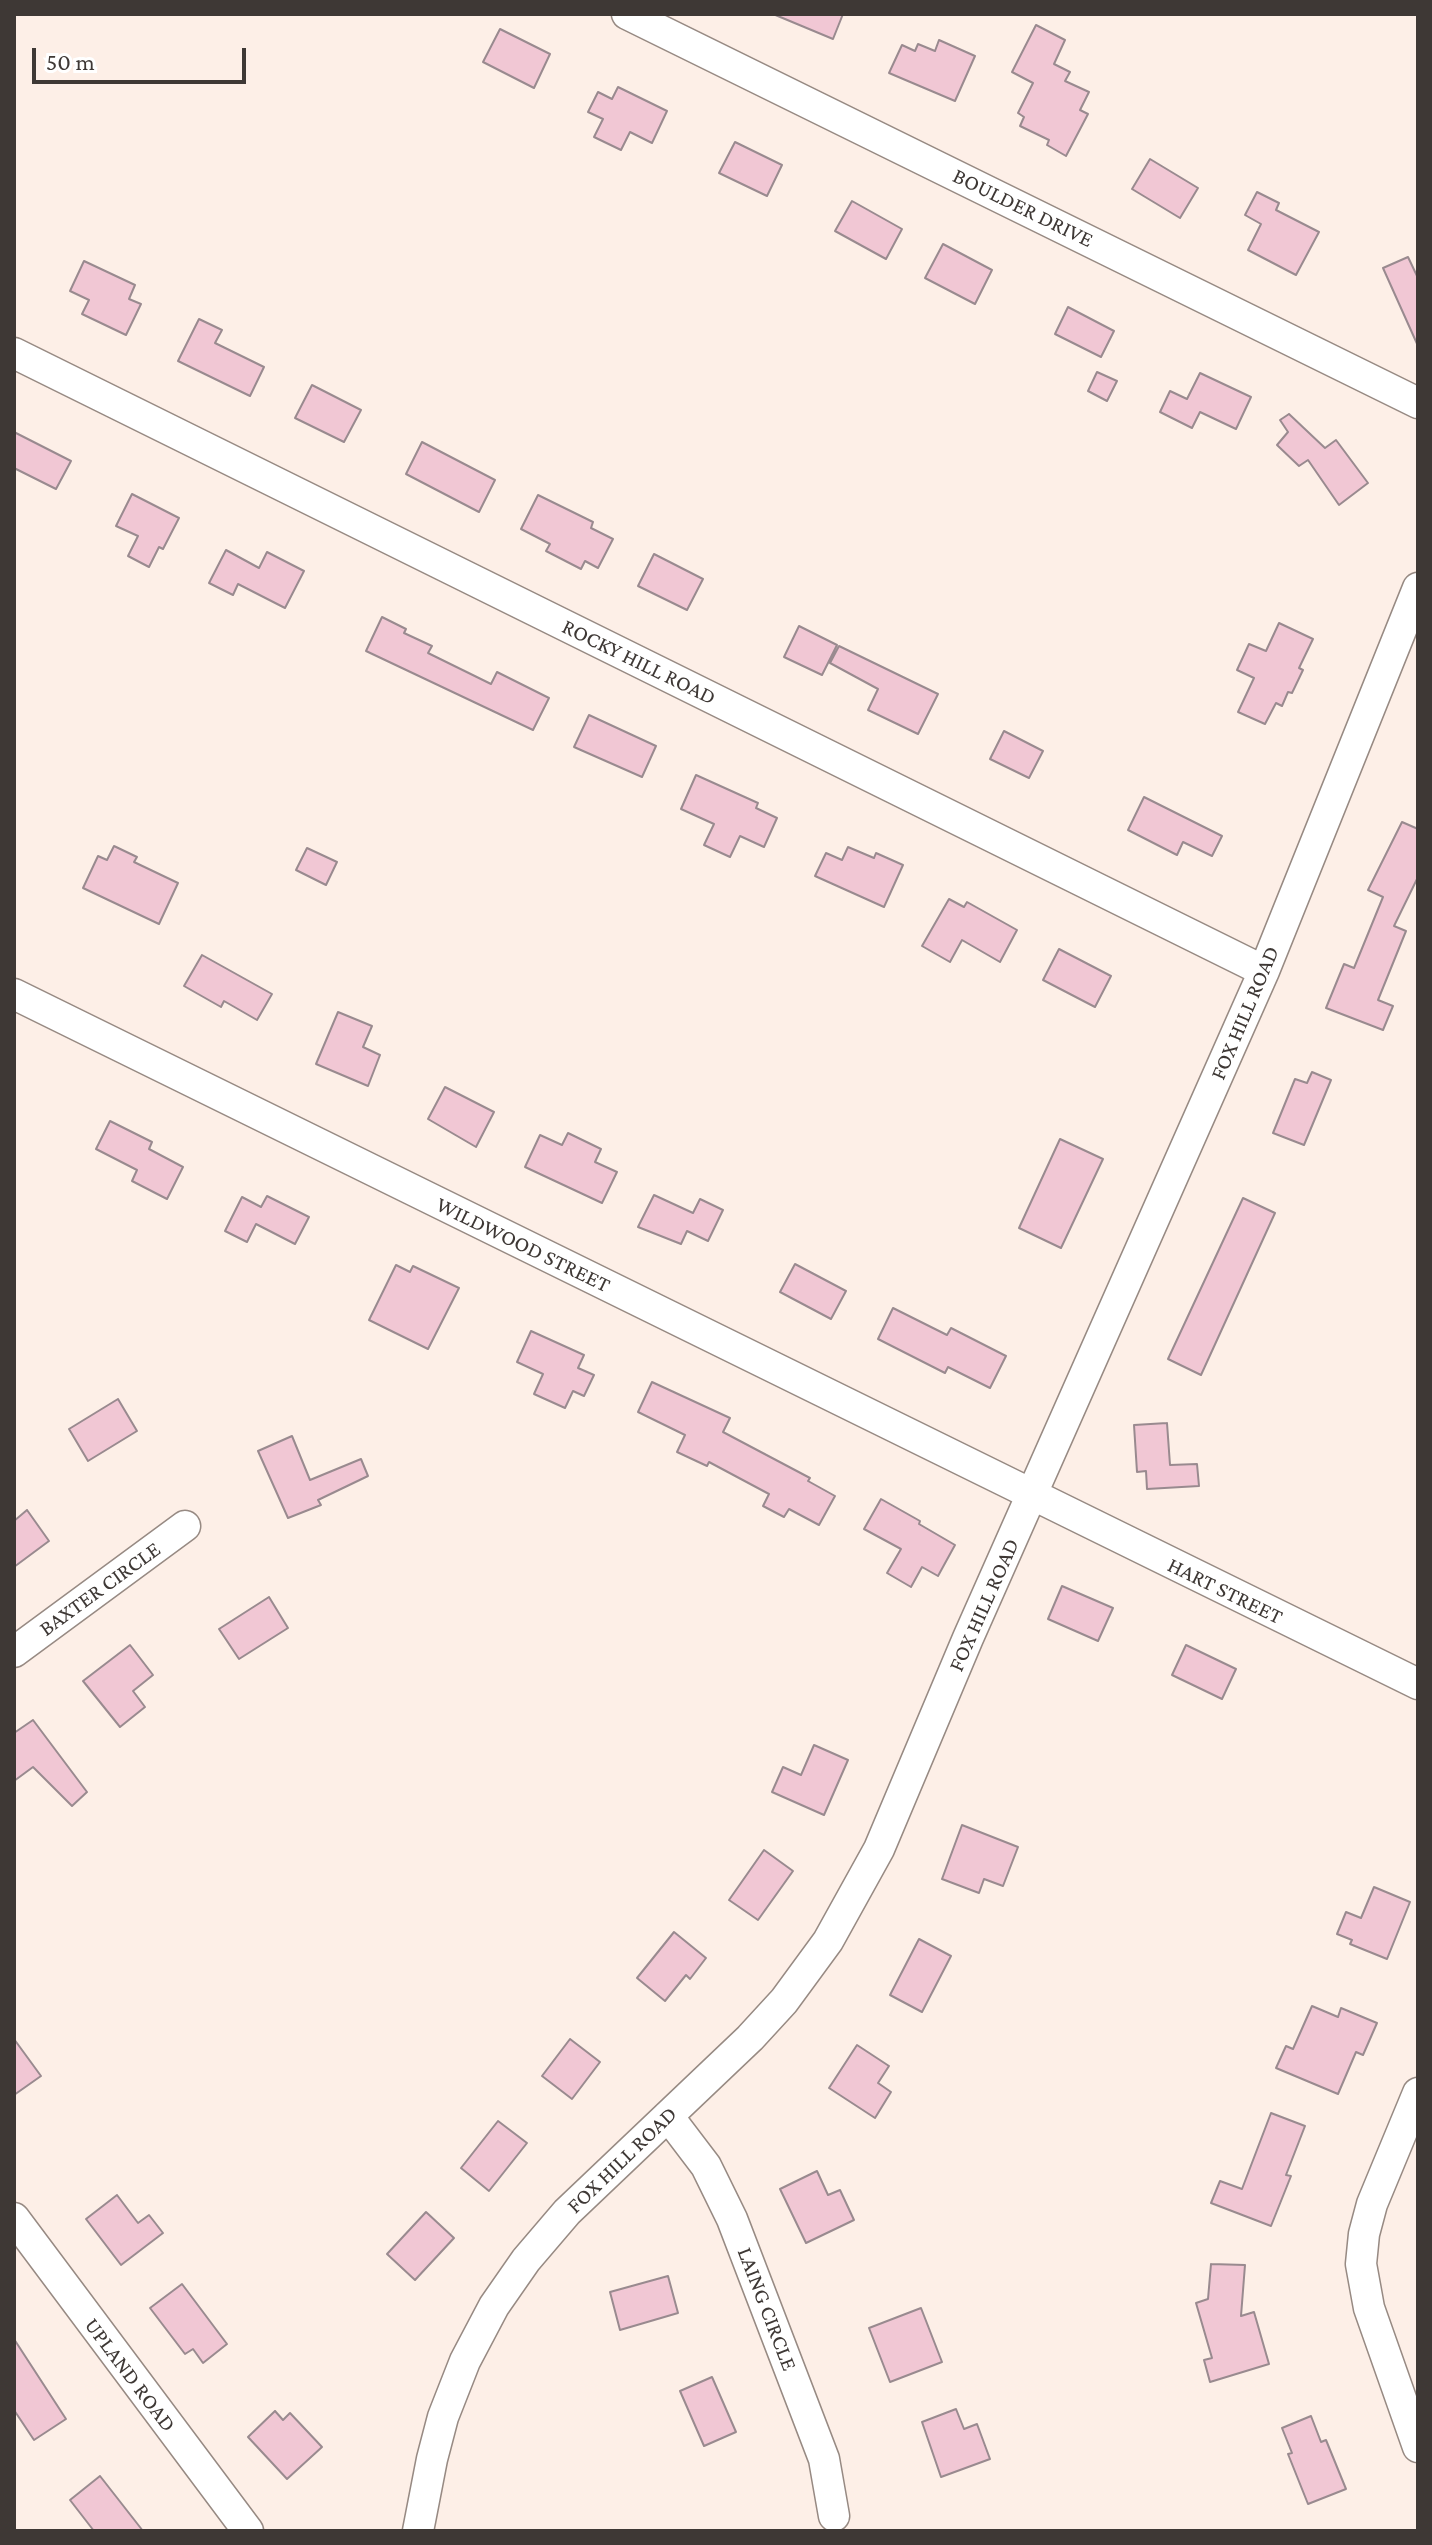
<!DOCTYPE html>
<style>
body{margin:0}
#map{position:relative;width:1432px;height:2545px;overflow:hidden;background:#fdefe7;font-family:"Crimson Pro",serif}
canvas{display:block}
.frame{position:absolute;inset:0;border:16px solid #3e3835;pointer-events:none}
.scale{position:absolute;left:32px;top:48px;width:214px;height:36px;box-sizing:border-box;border:4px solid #3e3835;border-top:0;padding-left:10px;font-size:24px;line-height:28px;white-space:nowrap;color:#3e3835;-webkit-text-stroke:6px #fff;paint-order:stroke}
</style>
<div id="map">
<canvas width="1432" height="2545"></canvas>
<div class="frame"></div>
<div class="scale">50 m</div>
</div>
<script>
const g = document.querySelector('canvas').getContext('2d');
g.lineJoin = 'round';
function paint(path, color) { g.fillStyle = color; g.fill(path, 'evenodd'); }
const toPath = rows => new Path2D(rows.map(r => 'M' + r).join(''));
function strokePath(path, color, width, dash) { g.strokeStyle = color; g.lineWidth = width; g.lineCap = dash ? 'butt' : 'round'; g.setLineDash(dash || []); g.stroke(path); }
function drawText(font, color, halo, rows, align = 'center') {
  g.font = font + ' "Crimson Pro",serif'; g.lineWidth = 8; g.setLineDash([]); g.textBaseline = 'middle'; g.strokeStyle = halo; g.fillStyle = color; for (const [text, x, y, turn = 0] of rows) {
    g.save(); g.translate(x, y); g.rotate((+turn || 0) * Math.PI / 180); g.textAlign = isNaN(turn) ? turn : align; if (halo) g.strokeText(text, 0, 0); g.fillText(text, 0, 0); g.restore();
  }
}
const building = toPath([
 [773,14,843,14,833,39,773,14],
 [1036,25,1065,40,1054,64,1070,72,1065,81,1089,92,1080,110,1088,114,1066,156,1047,145,1049,140,1020,126,1024,117,1018,113,1033,83,1012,72,1036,25],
 [500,29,550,54,534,88,483,62,500,29],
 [939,40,975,56,955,101,889,73,902,45,915,51,918,44,935,51,939,40],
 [618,87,667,111,652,143,630,132,621,150,594,137,603,119,588,112,598,92,612,99,618,87],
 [735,142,782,165,767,196,719,173,735,142],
 [1150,159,1198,188,1180,218,1132,189,1150,159],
 [1257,192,1279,203,1276,210,1319,232,1296,275,1248,250,1261,224,1245,215,1257,192],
 [852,201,902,229,886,259,835,231,852,201],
 [943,244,992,270,975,304,925,278,943,244],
 [1408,257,1418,278,1418,346,1383,268,1408,257],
 [84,261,135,285,129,299,141,304,126,335,82,314,89,300,70,291,84,261],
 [1068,307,1114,331,1101,357,1055,334,1068,307],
 [199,319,222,330,215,343,264,367,250,396,178,361,199,319],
 [1097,372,1117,381,1107,401,1088,391,1097,372],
 [1200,373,1251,397,1236,429,1200,412,1192,428,1160,412,1170,391,1187,399,1200,373],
 [312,385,361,410,344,442,295,418,312,385],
 [1289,414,1325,448,1336,440,1368,483,1339,505,1308,460,1299,466,1277,445,1288,432,1280,420,1289,414],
 [14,432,71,461,56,489,14,468,14,432],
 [422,442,495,480,479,512,406,474,422,442],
 [132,494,179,518,163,549,159,547,149,567,128,556,138,536,116,526,132,494],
 [538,495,593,522,591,528,613,539,598,568,585,561,581,569,546,551,550,544,521,529,538,495],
 [226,550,259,568,267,552,304,571,285,608,238,584,233,595,209,583,226,550],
 [654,554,703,579,687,610,638,586,654,554],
 [382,617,406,629,404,633,432,646,428,653,491,684,497,672,549,698,533,730,366,651,382,617],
 [1279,623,1313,639,1299,668,1303,670,1292,693,1288,692,1282,706,1276,703,1265,724,1238,712,1254,678,1237,670,1249,644,1266,651,1279,623],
 [799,626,837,645,822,675,784,657,799,626],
 [839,646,938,694,918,734,868,710,878,689,830,663,839,646],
 [589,715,656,746,642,777,574,747,589,715],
 [1004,731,1043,751,1029,778,990,759,1004,731],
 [696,775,758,803,756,808,777,818,764,847,740,836,730,857,704,845,714,824,681,809,696,775],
 [1144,797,1222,836,1212,856,1183,842,1177,855,1128,830,1144,797],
 [1402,822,1418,829,1418,877,1394,926,1406,931,1378,1000,1393,1006,1383,1030,1326,1008,1344,964,1354,968,1383,897,1368,890,1402,822],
 [114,846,137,857,134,862,178,883,159,924,83,888,98,856,107,860,114,846],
 [848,847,874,858,876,853,903,865,884,907,815,876,826,853,842,860,848,847],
 [307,848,337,862,326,885,296,870,307,848],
 [949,899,964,907,967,902,1017,930,1000,962,962,940,950,962,922,946,949,899],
 [1059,949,1111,976,1095,1007,1043,980,1059,949],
 [202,955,272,994,257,1020,224,1001,221,1007,184,986,202,955],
 [338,1012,372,1026,363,1047,380,1055,368,1086,316,1064,338,1012],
 [1312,1072,1331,1080,1304,1145,1273,1133,1295,1079,1307,1083,1312,1072],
 [445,1087,494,1112,476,1147,428,1119,445,1087],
 [110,1121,152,1142,149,1149,183,1167,167,1199,132,1181,137,1170,96,1149,110,1121],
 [568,1133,601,1149,595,1162,617,1172,602,1203,525,1167,540,1135,562,1145,568,1133],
 [1060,1139,1103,1159,1061,1248,1019,1228,1060,1139],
 [654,1195,693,1213,700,1199,723,1210,708,1241,687,1231,681,1244,638,1227,654,1195],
 [267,1196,309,1217,295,1244,256,1224,247,1242,225,1231,242,1197,261,1207,267,1196],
 [1243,1198,1275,1213,1201,1375,1168,1359,1243,1198],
 [795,1264,846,1291,831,1319,780,1292,795,1264],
 [396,1265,410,1272,413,1266,459,1288,428,1349,369,1320,396,1265],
 [893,1308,947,1335,951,1328,1006,1356,990,1388,948,1367,945,1373,878,1339,893,1308],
 [531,1331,584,1355,578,1368,594,1375,584,1396,573,1391,565,1408,534,1394,543,1374,517,1362,531,1331],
 [652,1382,730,1418,723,1432,810,1478,808,1481,835,1496,819,1525,789,1509,784,1517,763,1506,769,1494,709,1462,707,1466,677,1452,685,1435,638,1412,652,1382],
 [118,1399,137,1431,88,1461,69,1429,118,1399],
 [1167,1423,1170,1465,1197,1464,1199,1486,1147,1489,1146,1471,1137,1472,1134,1425,1167,1423],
 [292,1436,310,1480,361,1459,368,1476,318,1500,321,1505,288,1518,258,1451,292,1436],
 [881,1499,920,1521,919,1524,955,1545,938,1576,922,1567,911,1587,887,1573,901,1549,864,1529,881,1499],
 [27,1510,49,1541,14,1567,14,1521,27,1510],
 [1062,1586,1113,1608,1098,1641,1048,1619,1062,1586],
 [269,1597,288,1628,239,1659,219,1629,269,1597],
 [130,1645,153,1675,133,1691,145,1707,120,1727,83,1681,130,1645],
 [1186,1645,1236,1669,1222,1699,1172,1675,1186,1645],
 [33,1720,87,1792,72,1806,33,1767,14,1781,14,1733,33,1720],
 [814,1745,848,1760,824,1815,772,1792,783,1767,801,1775,814,1745],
 [962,1825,1018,1847,1003,1886,984,1879,979,1893,942,1879,962,1825],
 [764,1850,793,1871,758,1920,729,1900,764,1850],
 [1374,1887,1410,1902,1387,1959,1350,1944,1352,1940,1337,1934,1346,1912,1361,1918,1374,1887],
 [674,1932,706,1958,690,1979,686,1975,665,2001,637,1978,674,1932],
 [919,1939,951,1956,922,2012,890,1995,919,1939],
 [1312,2006,1338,2017,1341,2008,1377,2023,1363,2055,1356,2052,1338,2094,1276,2068,1286,2046,1293,2049,1312,2006],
 [14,2039,41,2076,14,2095,14,2039],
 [570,2039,600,2062,572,2099,542,2076,570,2039],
 [857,2045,889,2066,878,2083,891,2092,875,2118,829,2088,857,2045],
 [1271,2113,1305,2126,1286,2175,1291,2176,1271,2226,1211,2203,1220,2181,1242,2189,1271,2113],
 [498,2121,527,2143,489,2191,461,2168,498,2121],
 [817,2171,828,2195,840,2190,854,2220,806,2243,780,2189,817,2171],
 [117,2195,138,2223,149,2215,163,2233,121,2265,86,2219,117,2195],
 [426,2212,454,2238,415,2280,387,2254,426,2212],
 [1211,2264,1245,2265,1241,2316,1254,2312,1269,2364,1210,2382,1204,2360,1212,2358,1196,2303,1208,2299,1211,2264],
 [668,2276,678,2313,620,2330,610,2292,668,2276],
 [182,2284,227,2344,203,2363,193,2349,185,2354,150,2308,182,2284],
 [921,2308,942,2362,890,2382,869,2328,921,2308],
 [14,2339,66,2419,34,2440,14,2410,14,2339],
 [712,2377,736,2432,704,2446,680,2391,712,2377],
 [956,2409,964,2429,977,2424,990,2459,941,2477,922,2422,956,2409],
 [275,2411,283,2420,290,2413,322,2447,287,2479,248,2437,275,2411],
 [1311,2416,1321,2442,1326,2440,1346,2489,1308,2504,1288,2454,1292,2453,1282,2428,1311,2416],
 [100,2476,143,2531,94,2531,70,2500,100,2476]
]);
const minor = toPath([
 [627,14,1418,403],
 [14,353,1264,971],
 [14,994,1418,1684],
 [14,1652,185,1526],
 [1418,2093,1372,2204,1364,2234,1361,2264,1369,2308,1418,2447],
 [668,2116,706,2166,732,2219,824,2459,834,2516],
 [14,2218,248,2531],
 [418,2531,432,2459,443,2417,465,2361,494,2306,526,2260,567,2212,750,2038,784,2001,828,1941,879,1849,968,1638,1264,971,1418,588]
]);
const streetNames = [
 ["BOULDER DRIVE",1023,208,26],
 ["ROCKY HILL ROAD",639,662,26],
 ["FOX HILL ROAD",1245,1013,-67],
 ["WILDWOOD STREET",523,1245,26],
 ["BAXTER CIRCLE",100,1589,-36],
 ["HART STREET",1225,1591,26],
 ["FOX HILL ROAD",984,1605,-66],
 ["FOX HILL ROAD",622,2160,-44],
 ["LAING CIRCLE",767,2309,69],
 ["UPLAND ROAD",130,2375,53]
];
paint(building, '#f1c7d4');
strokePath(building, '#998a8f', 2);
strokePath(minor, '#978a83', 33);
strokePath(minor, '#fff', 30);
drawText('22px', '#3e3835', '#fff', streetNames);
</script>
